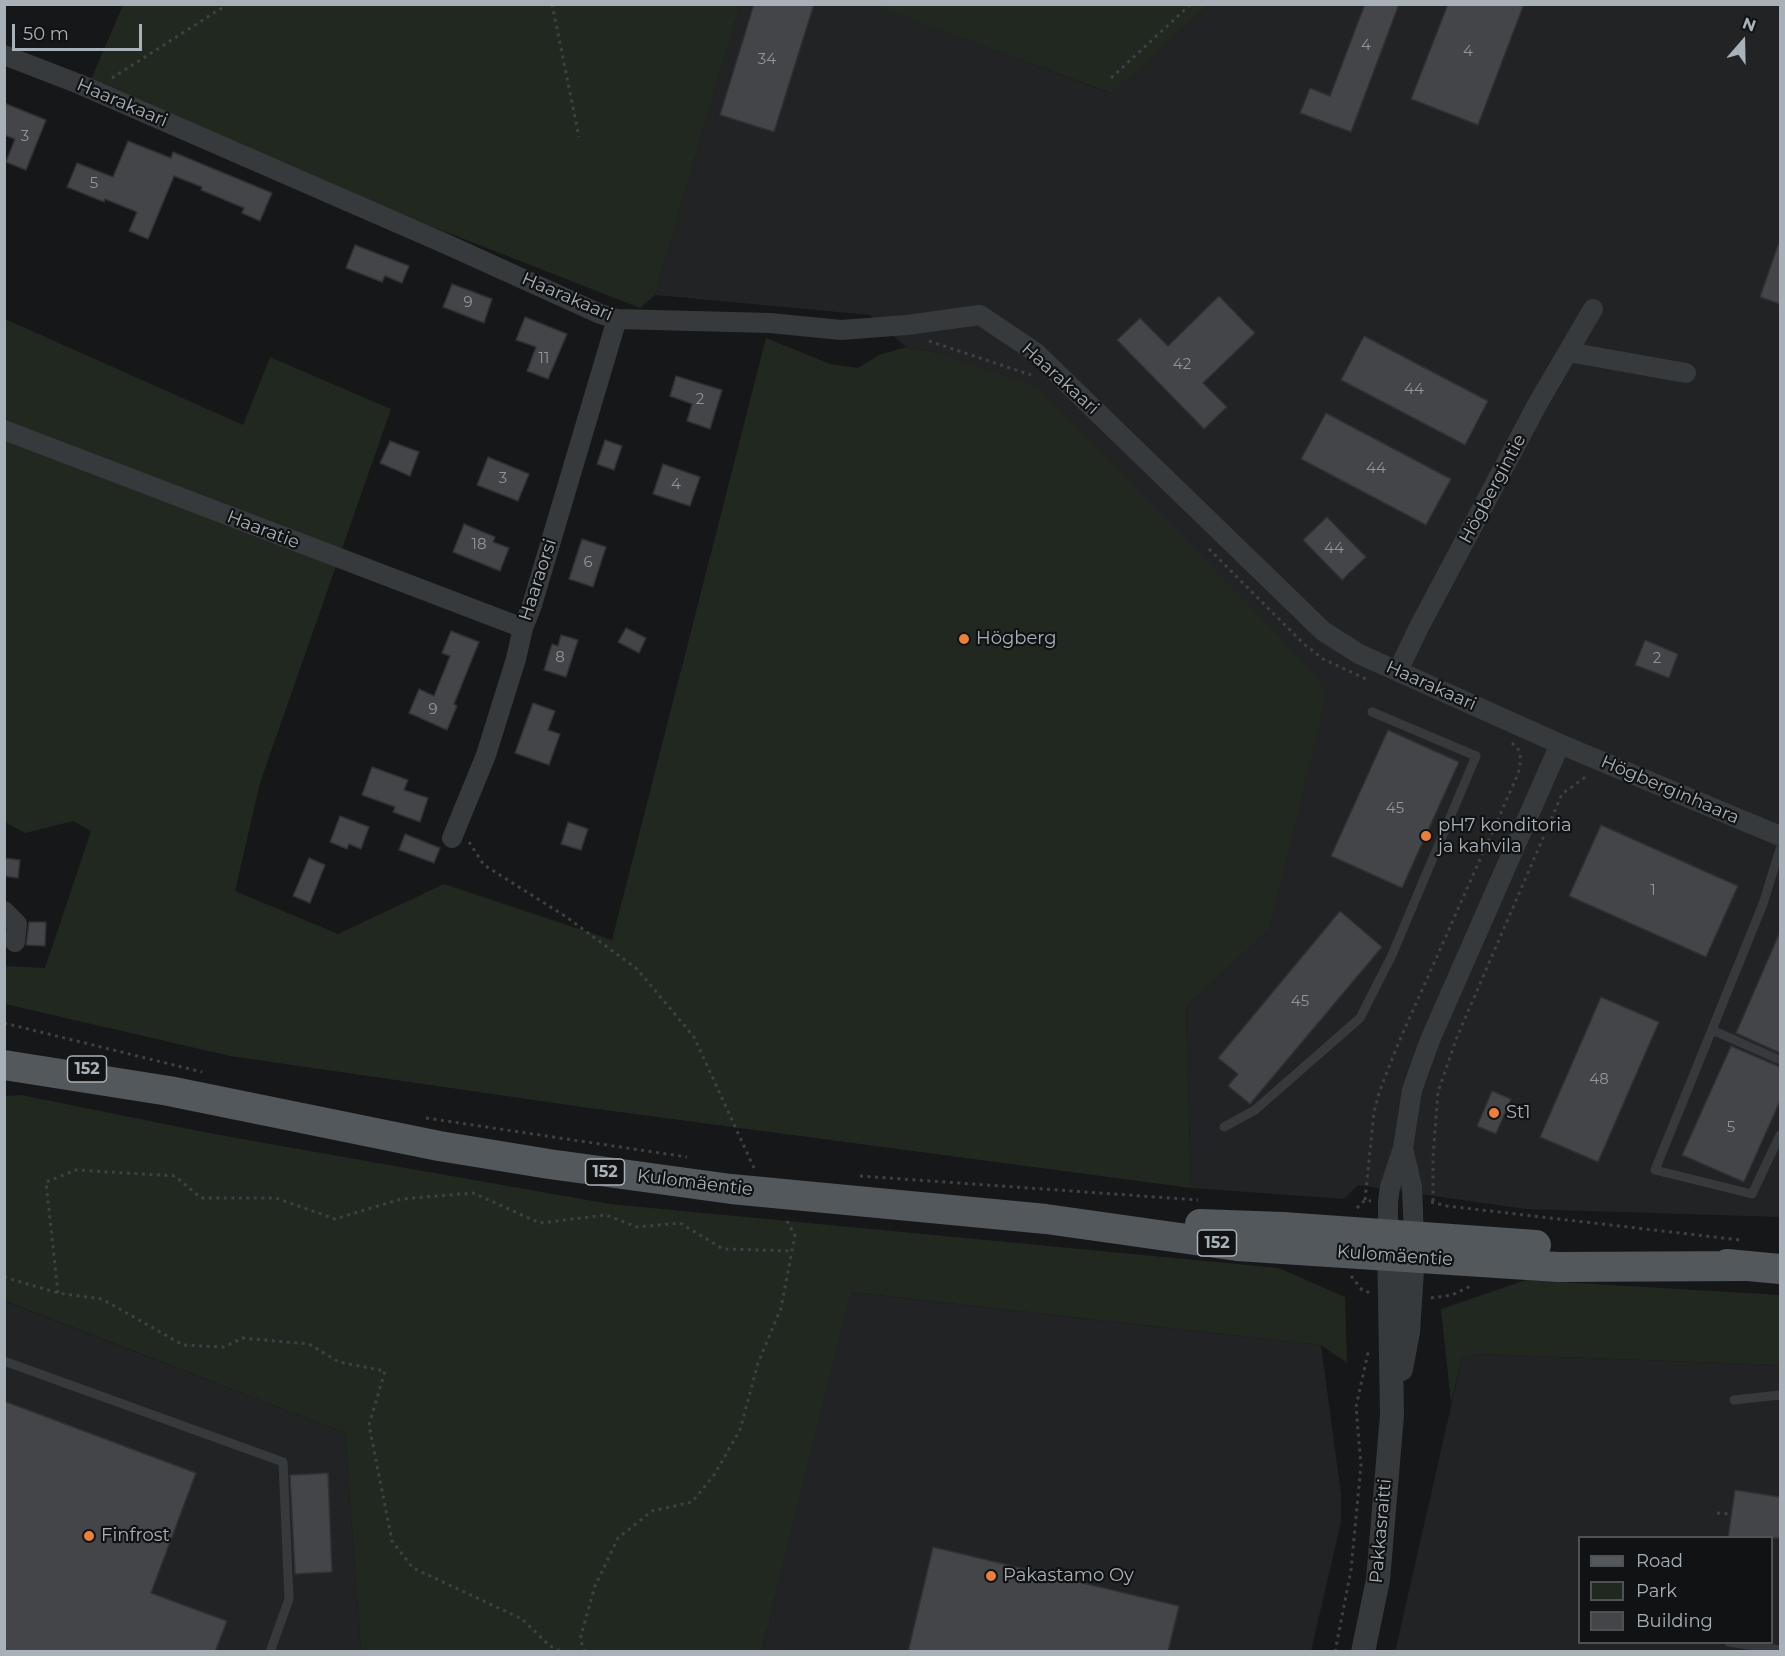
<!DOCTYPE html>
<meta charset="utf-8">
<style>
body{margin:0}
#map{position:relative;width:1785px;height:1656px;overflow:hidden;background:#161718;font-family:Montserrat,sans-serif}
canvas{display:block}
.frame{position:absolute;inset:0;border:6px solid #a9b1b8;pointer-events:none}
.legend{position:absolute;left:1578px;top:1536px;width:195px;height:108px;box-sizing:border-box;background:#111213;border:2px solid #4e5255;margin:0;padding:8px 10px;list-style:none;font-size:18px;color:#a9b1b8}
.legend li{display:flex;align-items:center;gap:12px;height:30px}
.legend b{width:30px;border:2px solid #4e5255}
.north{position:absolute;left:1713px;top:12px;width:60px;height:60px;-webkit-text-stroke:4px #111213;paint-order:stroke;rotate:20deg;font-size:16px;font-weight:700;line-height:24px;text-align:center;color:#a9b1b8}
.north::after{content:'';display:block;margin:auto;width:21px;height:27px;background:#a9b1b8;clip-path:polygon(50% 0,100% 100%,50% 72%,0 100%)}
.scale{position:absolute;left:12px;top:24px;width:130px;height:27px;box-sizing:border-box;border:3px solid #a9b1b8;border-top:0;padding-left:8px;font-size:18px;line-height:21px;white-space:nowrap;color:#a9b1b8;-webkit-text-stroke:4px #111213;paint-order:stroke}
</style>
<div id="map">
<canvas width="1785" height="1656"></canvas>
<div class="frame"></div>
<ul class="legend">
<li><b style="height:8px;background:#53585c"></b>Road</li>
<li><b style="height:16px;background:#212820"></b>Park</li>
<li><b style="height:16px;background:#434548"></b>Building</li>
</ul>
<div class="north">N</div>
<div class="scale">50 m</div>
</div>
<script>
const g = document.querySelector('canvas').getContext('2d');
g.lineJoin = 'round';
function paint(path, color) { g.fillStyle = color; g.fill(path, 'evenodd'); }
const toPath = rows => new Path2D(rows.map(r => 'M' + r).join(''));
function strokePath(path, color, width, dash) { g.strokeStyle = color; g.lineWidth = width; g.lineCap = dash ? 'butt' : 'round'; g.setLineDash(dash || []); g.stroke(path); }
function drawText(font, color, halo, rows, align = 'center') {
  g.font = font + ' Montserrat,sans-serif'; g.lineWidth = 4.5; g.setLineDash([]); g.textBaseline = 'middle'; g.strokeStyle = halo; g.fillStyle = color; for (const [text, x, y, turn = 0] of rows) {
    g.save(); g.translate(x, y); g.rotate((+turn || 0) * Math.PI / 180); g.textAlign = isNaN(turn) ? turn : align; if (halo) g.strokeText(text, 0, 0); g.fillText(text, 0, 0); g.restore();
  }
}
const built = toPath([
 [740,5,875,5,1110,93,1209,5,1780,5,1780,1217,1525,1209,1358,1185,1344,1199,1191,1188,1186,1007,1268,931,939,353,906,347,870,315,655,295],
 [850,1292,1321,1345,1341,1494,1341,1522,1311,1651,762,1652],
 [4,1301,345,1433,361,1651,5,1651],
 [1478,1354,1780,1365,1780,1651,1395,1652,1462,1358],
 [1580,1538,1772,1538,1772,1642,1580,1642]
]);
const green = toPath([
 [123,5,740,5,655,295,640,308,86,91],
 [873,5,1209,4,1209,5,1111,93],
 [5,319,243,425,270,357,391,409,260,783,235,891,338,934,444,884,612,940,766,338,830,364,858,368,879,355,906,347,938,353,1039,388,1307,665,1327,693,1268,931,1186,1007,1191,1188,582,1107,230,1056,5,1004,5,966,45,968,91,831,73,821,25,833,5,822],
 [21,1095,214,1134,610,1204,1279,1268,1345,1297,1347,1363,1321,1345,851,1292,762,1651,361,1651,345,1433,5,1301,5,1096],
 [1526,1280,1780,1295,1780,1365,1478,1354,1462,1358,1451,1403,1441,1309]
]);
const building = toPath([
 [754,4,814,4,774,132,720,115,754,4],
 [1365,4,1399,4,1351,132,1300,113,1310,88,1330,96,1365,4],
 [1448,4,1524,4,1478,125,1411,99,1448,4],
 [4,103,46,120,26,170,6,162,15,139,4,135,4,103],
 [128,141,171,158,173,152,272,193,260,221,242,213,244,208,201,190,202,187,174,176,148,239,129,231,137,212,105,199,104,202,67,187,77,163,113,177,128,141],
 [355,245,409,266,402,283,385,276,382,282,346,268,355,245],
 [1778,245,1780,245,1780,304,1760,297,1778,245],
 [452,284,492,299,484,323,443,307,452,284],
 [1219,296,1255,333,1203,383,1227,407,1204,429,1117,340,1140,318,1168,346,1219,296],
 [525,317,567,334,548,379,527,371,536,347,516,340,525,317],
 [1364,336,1488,401,1465,445,1341,380,1364,336],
 [676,376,722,390,710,429,687,421,692,404,670,396,676,376],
 [1326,413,1451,479,1426,525,1301,459,1326,413],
 [605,440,622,446,614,470,597,464,605,440],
 [390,441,419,452,410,476,380,463,390,441],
 [488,457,529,474,518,501,477,485,488,457],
 [663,464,700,477,690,506,653,494,663,464],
 [1327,517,1366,557,1342,580,1303,540,1327,517],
 [464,524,495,537,493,542,509,548,500,571,453,552,464,524],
 [582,539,606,547,593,587,569,579,582,539],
 [626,628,646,638,639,653,618,642,626,628],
 [451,631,479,642,454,704,457,706,447,730,409,713,419,689,434,696,450,656,442,653,451,631],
 [561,635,578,640,566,677,544,670,552,644,558,646,561,635],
 [1645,640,1678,654,1669,678,1635,665,1645,640],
 [533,703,555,711,548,730,560,734,549,765,515,753,533,703],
 [1388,730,1459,762,1402,888,1331,856,1388,730],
 [372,767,408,780,404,790,428,798,420,822,393,812,395,807,362,795,372,767],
 [340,816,369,827,361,849,349,844,347,849,330,842,340,816],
 [568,822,588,829,581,850,561,844,568,822],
 [1601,825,1738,886,1706,957,1569,896,1601,825],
 [405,834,440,848,434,863,399,850,405,834],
 [4,858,20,860,18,878,4,876,4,858],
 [309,858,325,865,310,903,293,896,309,858],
 [1340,911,1382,947,1250,1104,1228,1086,1238,1074,1218,1058,1340,911],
 [29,922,46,922,45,946,26,945,29,922],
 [1780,932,1780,1053,1736,1033,1780,932],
 [1601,997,1659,1022,1598,1162,1540,1137,1601,997],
 [1731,1046,1780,1067,1780,1101,1744,1182,1682,1155,1731,1046],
 [1492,1091,1511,1099,1496,1134,1477,1126,1492,1091],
 [4,1401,196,1473,151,1593,227,1621,215,1652,4,1652,4,1401],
 [328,1473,332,1572,295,1574,290,1475,328,1473],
 [1735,1490,1780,1497,1780,1538,1728,1538,1735,1490],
 [933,1547,1179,1606,1168,1652,908,1652,933,1547]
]);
const path = toPath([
 [552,4,579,137],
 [112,78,228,4],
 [1111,78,1191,4],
 [929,341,1031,375],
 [1209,549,1304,644,1323,659,1366,679],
 [469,842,484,865,565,916,637,969,694,1037,754,1168],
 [4,1023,202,1072],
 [426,1118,687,1157],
 [860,1176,1198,1200],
 [1365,1200,1374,1112,1380,1090,1398,1044,1518,774,1521,759,1518,749,1512,743],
 [1433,1201,1433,1157,1438,1092,1457,1037,1562,794,1587,776],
 [1431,1202,1447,1206,1740,1240],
 [1357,1208,1365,1200,1371,1201],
 [1351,1276,1362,1290,1370,1293],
 [4,1277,58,1293,102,1299,183,1345,224,1347,242,1338,309,1344,339,1362,385,1371,369,1425,392,1541,413,1568,522,1619,550,1646,563,1652],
 [58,1293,46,1182,76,1170,175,1176,201,1198,276,1198,335,1219,401,1199,473,1193,540,1223,606,1215,637,1227,680,1223,723,1249,792,1251],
 [1431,1298,1452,1295,1473,1285],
 [1717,1513,1732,1514],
 [585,1652,580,1639,595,1586,618,1538,652,1511,692,1502,714,1475,740,1430,758,1363,781,1308,795,1235,785,1218],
 [1335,1652,1351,1570,1361,1465,1356,1407,1369,1348]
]);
const service = toPath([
 [1780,849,1763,904,1655,1170,1752,1194,1780,1135],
 [1712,1030,1780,1060],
 [1224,1127,1255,1110,1360,1018,1392,955,1476,756,1372,712],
 [4,1361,283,1462,289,1599,270,1652],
 [1734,1400,1780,1395],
 [1729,1642,1780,1650]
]);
const minor = toPath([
 [4,55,79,84,446,244,600,314,617,319,770,323,841,330,907,325,980,315,1035,352,1323,631,1359,654,1560,744,1430,1040,1412,1090,1403,1148,1390,1187,1388,1202,1388,1234],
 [1568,352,1686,373],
 [4,430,523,628],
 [1398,671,1419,627,1538,403,1593,309],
 [1560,744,1780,836],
 [452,838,486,755,516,659,523,628,532,605,617,319],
 [4,911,17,924,15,942],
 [1403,1148,1412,1187,1414,1237]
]);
const tertiary = toPath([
 [1401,1369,1408,1332,1414,1240],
 [1363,1652,1378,1580,1392,1415,1389,1239]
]);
const primary = toPath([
 [4,1065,169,1091,439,1146,549,1164,731,1189,1046,1219,1237,1246,1558,1267,1746,1266],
 [1200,1224,1283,1227,1536,1245],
 [1727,1264,1780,1269]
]);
const markers = [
 [964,639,6,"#ed8039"],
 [1426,836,6,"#ed8039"],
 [1494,1113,6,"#ed8039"],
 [89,1536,6,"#ed8039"],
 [991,1576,6,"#ed8039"]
];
const numberNames = [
 ["4",1366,46],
 ["4",1468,52],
 ["34",767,60],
 ["3",25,137],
 ["5",94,184],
 ["9",468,303],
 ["11",544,359],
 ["42",1182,365],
 ["44",1414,390],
 ["2",700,400],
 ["44",1376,469],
 ["3",503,479],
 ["4",676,485],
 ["18",479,545],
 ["44",1334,549],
 ["6",588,563],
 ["8",560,658],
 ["2",1657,659],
 ["9",433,710],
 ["45",1395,809],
 ["1",1653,891],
 ["45",1300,1002],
 ["48",1599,1080],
 ["5",1731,1128]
];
const shields = [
 [87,1069,39],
 [605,1172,39],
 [1217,1243,39]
];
const shieldNames = [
 ["152",87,1069],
 ["152",605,1172],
 ["152",1217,1243]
];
const streetNames = [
 ["Haarakaari",122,103,23],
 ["Haarakaari",567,297,23],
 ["Haarakaari",1060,379,42],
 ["Högbergintie",1493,489,-62],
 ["Haaratie",263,530,21],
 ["Haaraorsi",538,580,-72],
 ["Haarakaari",1431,686,24],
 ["Högberginhaara",1670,790,23],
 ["Kulomäentie",695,1183,7],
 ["Kulomäentie",1395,1256,4],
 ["Pakkasraitti",1381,1531,-85]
];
const poiNames = [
 ["Högberg",976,639],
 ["pH7 konditoria",1438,826],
 ["ja kahvila",1438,847],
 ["St1",1506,1113],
 ["Finfrost",101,1536],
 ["Pakastamo Oy",1003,1576]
];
paint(built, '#222325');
paint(green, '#212820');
paint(building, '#434548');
strokePath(building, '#303134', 1.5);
strokePath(path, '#3d4144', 3, [3, 4.5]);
strokePath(service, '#373a3d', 9);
strokePath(minor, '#373a3d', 20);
strokePath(tertiary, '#373a3d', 24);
strokePath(primary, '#53585c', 30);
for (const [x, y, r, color] of markers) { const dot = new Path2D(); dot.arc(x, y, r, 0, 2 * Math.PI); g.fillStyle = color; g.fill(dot); strokePath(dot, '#111213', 2); }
drawText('15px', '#90969c', null, numberNames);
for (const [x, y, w] of shields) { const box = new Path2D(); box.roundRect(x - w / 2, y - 13, w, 26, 4.5); g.fillStyle = '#111213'; g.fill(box); strokePath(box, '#a9b1b8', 1.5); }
drawText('bold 16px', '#a9b1b8', null, shieldNames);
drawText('18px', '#a9b1b8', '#111213', streetNames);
drawText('18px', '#a9b1b8', '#111213', poiNames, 'left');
</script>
